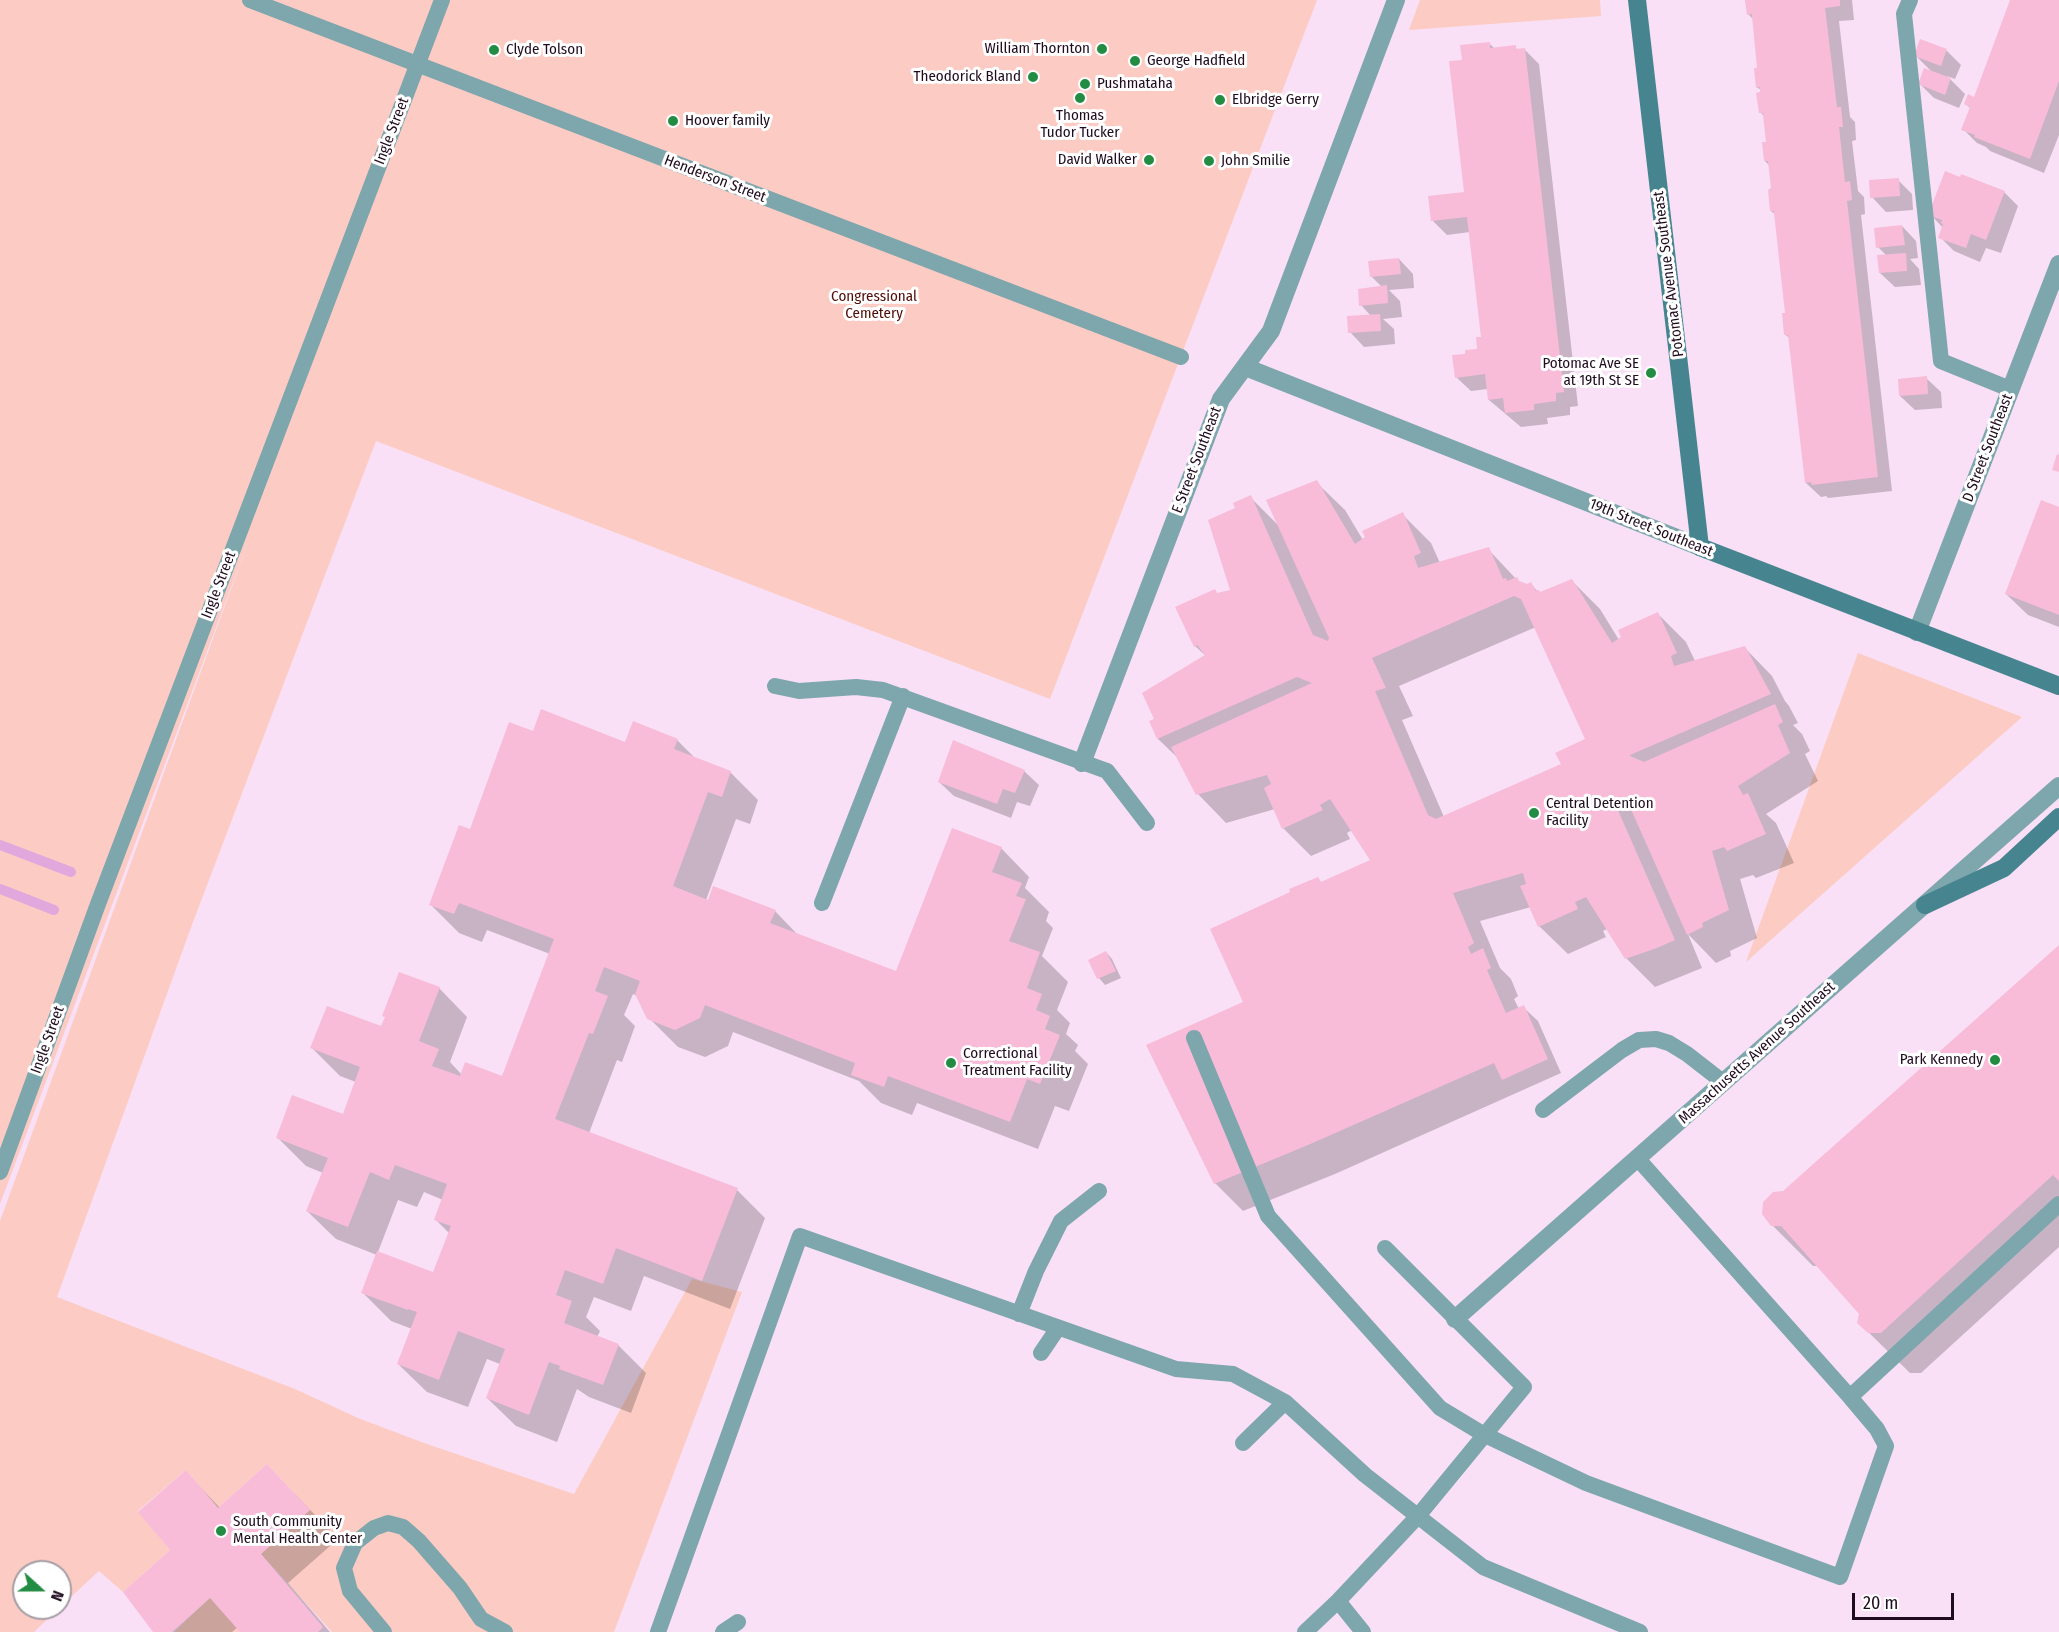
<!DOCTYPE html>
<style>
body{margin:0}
#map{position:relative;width:2059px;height:1632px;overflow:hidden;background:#f9e0f6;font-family:"Fira Sans Condensed",sans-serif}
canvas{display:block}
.north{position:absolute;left:12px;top:1560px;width:60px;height:60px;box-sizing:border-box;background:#fff;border:2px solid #a69ea5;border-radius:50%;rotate:111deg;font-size:16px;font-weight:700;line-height:24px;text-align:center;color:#200c1f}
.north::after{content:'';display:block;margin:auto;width:21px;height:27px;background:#228c42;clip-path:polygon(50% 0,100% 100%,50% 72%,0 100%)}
.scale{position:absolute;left:1852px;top:1593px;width:102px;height:27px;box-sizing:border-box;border:3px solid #200c1f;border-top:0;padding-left:8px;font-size:18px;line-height:21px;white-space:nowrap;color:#200c1f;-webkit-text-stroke:4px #fff;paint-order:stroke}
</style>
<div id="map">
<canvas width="2059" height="1632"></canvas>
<div class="north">N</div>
<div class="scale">20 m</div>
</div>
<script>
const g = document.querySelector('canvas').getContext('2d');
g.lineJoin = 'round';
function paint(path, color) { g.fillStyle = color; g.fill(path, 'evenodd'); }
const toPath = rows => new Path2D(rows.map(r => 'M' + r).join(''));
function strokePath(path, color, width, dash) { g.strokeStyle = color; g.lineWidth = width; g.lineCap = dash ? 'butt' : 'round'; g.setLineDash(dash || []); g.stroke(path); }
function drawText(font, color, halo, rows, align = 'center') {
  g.font = font + ' "Fira Sans Condensed",sans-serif'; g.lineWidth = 6; g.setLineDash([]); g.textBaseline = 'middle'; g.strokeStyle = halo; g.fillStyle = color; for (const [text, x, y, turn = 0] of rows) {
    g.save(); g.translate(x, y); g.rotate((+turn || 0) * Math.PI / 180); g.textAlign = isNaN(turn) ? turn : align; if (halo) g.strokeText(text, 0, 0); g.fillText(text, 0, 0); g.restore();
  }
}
const green = toPath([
 [0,0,1317,0,1050,699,376,441,193,922,57,1297,295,1389,358,1418,424,1443,574,1494,692,1279,742,1292,614,1632,332,1632,261,1554,310,1510,267,1464,218,1508,186,1470,138,1511,170,1550,123,1592,99,1571,60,1607,60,1572,24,1572,24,1608,59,1608,34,1632,0,1632,0,1221,253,529,0,1204],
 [1420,0,1600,0,1601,16,1409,30],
 [1858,653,2022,717,1746,962],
 [213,1595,244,1632,174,1632]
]);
const shadow = toPath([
 [1746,0,1852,0,1854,20,1839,21,1850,117,1855,122,1856,140,1852,141,1858,191,1864,197,1865,214,1861,215,1892,491,1828,498,1826,496,1821,497,1806,483,1790,339,1785,334,1787,314,1776,215,1771,211,1773,189,1770,166,1765,161,1768,143,1765,117,1760,112,1762,91,1757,87,1759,69,1754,20,1748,14],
 [2012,0,2059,0,2059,135,2044,173,1990,151,1986,147,1977,143,1963,129,1971,109,1966,104,1975,99],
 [1921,41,1947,51,1961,65,1955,79,1947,76,1965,94,1959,108,1934,98,1920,84,1933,73,1915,55],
 [1489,43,1495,49,1515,47,1518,50,1524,49,1539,64,1578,406,1570,407,1570,415,1547,418,1548,424,1521,427,1489,400,1488,389,1471,391,1456,377,1467,355,1479,350,1483,338,1470,232,1447,235,1433,221,1466,193,1463,61],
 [1898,180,1912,194,1913,210,1886,212,1872,197],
 [2004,192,2018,206,2001,253,1986,248,1980,262,1954,251,1940,237,1943,228,1930,214],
 [1902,226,1916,241,1918,258,1910,259,1919,269,1921,285,1895,287,1880,273,1887,256,1878,247],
 [1399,259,1413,274,1414,288,1389,290,1400,301,1402,317,1383,319,1394,329,1395,344,1364,347,1350,332,1371,316,1361,305,1382,287,1371,276],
 [1926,378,1941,392,1942,408,1915,410,1900,396],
 [1316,482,1345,510,1363,540,1402,514,1431,543,1440,563,1488,549,1518,581,1527,585,1531,584,1540,594,1571,580,1600,609,1619,640,1658,614,1686,642,1695,661,1744,647,1772,676,1785,701,1789,706,1798,723,1793,725,1802,734,1810,751,1805,754,1818,781,1766,814,1776,823,1794,863,1756,878,1753,875,1740,879,1757,938,1730,951,1731,956,1716,963,1688,934,1702,968,1655,987,1626,958,1607,929,1603,931,1606,937,1568,954,1539,926,1531,907,1480,921,1500,968,1511,979,1518,996,1514,999,1519,1009,1523,1007,1538,1021,1561,1073,1335,1174,1243,1211,1215,1183,1245,1002,1292,892,1317,878,1322,883,1372,861,1352,830,1347,833,1350,839,1311,856,1283,828,1275,809,1226,823,1198,794,1180,760,1158,739,1151,722,1156,720,1206,656,1195,646,1218,594,1232,591,1237,509,1250,497,1278,525],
 [1536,627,1587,740,1563,765,1444,817,1402,720,1413,716,1399,686],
 [2059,509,2059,627,2028,615,2006,594],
 [534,733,626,743,677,740,696,759,730,772,758,800,750,824,736,819,706,900,775,911,798,935,897,973,1001,848,1029,877,1025,888,1049,912,1046,921,1053,928,1042,956,1068,982,1057,1010,1070,1023,1066,1034,1078,1045,1075,1051,1088,1064,1069,1111,1055,1106,1038,1149,917,1103,912,1115,881,1103,859,1081,733,1032,728,1046,705,1057,678,1047,649,1018,637,996,633,994,624,1015,635,1026,622,1062,617,1060,589,1133,737,1190,765,1218,730,1309,644,1276,631,1311,594,1297,586,1317,600,1331,597,1337,618,1345,646,1373,631,1413,589,1397,577,1389,557,1442,516,1426,487,1398,500,1364,487,1359,468,1407,427,1392,398,1364,412,1329,391,1321,363,1293,377,1255,336,1239,307,1211,323,1173,306,1166,278,1138,344,1116,356,1082,340,1076,312,1048,382,1028,439,988,467,1017,450,1062,462,1075,503,1078,550,954,487,930,482,942,459,933,431,905,471,831],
 [424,1192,443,1200,436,1220,450,1234,434,1274,378,1252,398,1200,417,1207],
 [1024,771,1039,785,1030,806,1017,802,1011,818,954,796,939,782],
 [2059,947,2059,1247,1921,1373,1910,1373,1859,1323,1860,1314,1818,1266,1813,1266,1772,1225,1784,1193],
 [1106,952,1112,959,1121,978,1105,985,1099,978,1090,960],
 [186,1472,220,1508,295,1494,338,1539,288,1583,330,1632,242,1632,238,1627,232,1632,155,1632]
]);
const stream = toPath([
 [0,845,71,872],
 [0,889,54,910]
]);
const building = toPath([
 [1745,0,1840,0,1840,6,1825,8,1837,107,1841,107,1843,127,1839,127,1845,182,1850,181,1852,200,1847,201,1878,477,1812,485,1811,482,1805,483,1788,335,1784,335,1782,313,1785,313,1774,213,1774,211,1770,211,1768,190,1771,188,1768,161,1764,161,1762,142,1766,142,1763,115,1763,113,1759,113,1756,93,1760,92,1760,87,1756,88,1754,68,1757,68,1752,16,1752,14,1747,15],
 [2010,0,2059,0,2059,81,2030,159,1974,137,1975,135,1961,130,1970,107,1964,104,1968,94,1974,97],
 [1920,39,1947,49,1941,66,1914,56],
 [1490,42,1490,48,1516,45,1516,49,1525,48,1564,392,1556,393,1556,401,1534,404,1534,410,1505,413,1503,398,1488,400,1485,374,1455,378,1452,355,1465,354,1465,350,1477,349,1476,337,1481,337,1467,217,1431,221,1428,196,1464,192,1449,61,1462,60,1460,45],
 [1924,68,1951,78,1945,95,1918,84],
 [1945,171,1960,177,1961,174,2005,191,1986,240,1971,234,1966,248,1938,238,1943,224,1941,223,1942,220,1928,215],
 [1899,178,1900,196,1870,198,1869,180],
 [1902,225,1905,245,1876,248,1874,228],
 [1906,253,1907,271,1879,273,1877,255],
 [1399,258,1401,274,1370,277,1368,261],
 [1387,285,1388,303,1359,306,1358,289],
 [1380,314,1381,331,1348,333,1347,316],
 [1927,376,1928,394,1899,396,1898,379],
 [2057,454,2059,455,2059,472,2052,470],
 [1317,480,1355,544,1365,537,1362,531,1403,512,1421,553,1414,556,1418,568,1489,547,1503,579,1506,578,1507,581,1517,577,1519,581,1527,584,1531,582,1536,591,1539,590,1540,592,1572,579,1612,643,1621,637,1618,630,1658,612,1677,653,1671,656,1674,666,1745,646,1771,694,1630,755,1630,756,1644,762,1775,704,1783,722,1778,725,1790,753,1738,786,1743,795,1748,793,1766,834,1727,851,1724,847,1712,851,1729,910,1702,923,1703,927,1687,935,1629,805,1613,799,1675,940,1657,948,1625,959,1586,897,1575,902,1578,909,1538,927,1520,886,1526,884,1523,873,1453,893,1474,943,1468,947,1471,954,1483,948,1491,968,1487,970,1506,1013,1524,1005,1548,1059,1502,1080,1494,1063,1308,1145,1214,1184,1146,1045,1243,1002,1210,929,1290,892,1289,889,1318,877,1321,882,1370,860,1330,799,1320,805,1323,810,1282,829,1264,788,1271,784,1267,775,1196,795,1171,747,1312,683,1297,677,1157,739,1149,721,1154,719,1142,693,1205,655,1197,645,1194,647,1175,607,1215,589,1217,593,1230,590,1208,520,1235,508,1233,503,1251,495,1313,635,1328,641,1329,638,1266,500],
 [1514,596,1521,599,1585,739,1555,753,1561,764,1436,819,1428,815,1375,691,1386,688,1372,658],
 [2041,500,2059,507,2059,615,2005,594],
 [541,709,625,742,633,721,678,739,674,749,731,771,722,797,708,792,673,886,708,900,713,886,776,910,770,923,896,971,952,828,1002,847,992,872,1022,883,1016,896,1026,899,1009,941,1040,952,1027,988,1042,994,1036,1010,1050,1016,1045,1029,1060,1035,1040,1084,1027,1079,1010,1122,888,1076,884,1087,851,1075,855,1063,705,1005,700,1018,675,1030,647,1019,635,994,640,981,604,967,595,991,608,996,593,1034,589,1033,555,1119,738,1188,702,1281,616,1248,603,1284,565,1270,556,1295,572,1301,564,1323,619,1344,603,1385,559,1369,560,1366,549,1362,529,1415,486,1398,505,1349,458,1331,439,1380,397,1364,417,1312,408,1309,408,1310,361,1293,377,1251,433,1272,451,1226,434,1220,447,1184,395,1165,389,1180,370,1172,348,1227,306,1211,328,1158,276,1138,292,1095,343,1114,360,1067,310,1048,327,1006,381,1026,385,1017,382,1016,399,972,440,987,419,1041,439,1049,432,1066,460,1076,465,1062,502,1076,554,939,459,903,454,914,429,905,459,825,470,829,509,722,533,731],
 [953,740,1025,770,1015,793,1003,789,997,804,938,782],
 [2059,945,2059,1181,2053,1175,1881,1333,1868,1333,1857,1323,1859,1314,1781,1226,1771,1226,1762,1214,1763,1202,1773,1192,1783,1191],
 [1106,951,1116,971,1097,979,1088,960],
 [267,1464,310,1510,261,1554,323,1627,318,1632,240,1632,210,1598,172,1632,153,1632,123,1592,170,1550,138,1512,186,1470,218,1508]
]);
const service = toPath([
 [250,0,1181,357],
 [1910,0,1904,14,1941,361,2010,389],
 [775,686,799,691,856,687,883,690,1107,771,1147,823],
 [822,903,903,696],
 [1194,1038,1268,1216,1440,1408,1483,1434,1586,1483,1840,1577,1886,1446,1877,1429,1850,1397,1638,1159],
 [1543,1110,1622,1050,1639,1040,1656,1039,1669,1043,1687,1054,1723,1082],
 [0,1172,98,904,442,0],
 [1019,1314,1036,1271,1061,1221,1099,1191],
 [1041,1353,1058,1328],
 [1850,1397,2059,1204],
 [1243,1443,1285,1402],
 [1338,1601,1363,1632],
 [384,1632,350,1591,344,1568,355,1543,374,1528,388,1523,403,1527,419,1541,460,1588,481,1619,505,1632],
 [658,1632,800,1236,1176,1369,1233,1374,1285,1402,1365,1475,1483,1567,1640,1632],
 [723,1632,738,1622],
 [1305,1632,1338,1601,1418,1516,1524,1387,1385,1248]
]);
const minor = toPath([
 [1245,367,1700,547],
 [1917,632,2059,264],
 [1082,763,1221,399,1271,331,1396,0],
 [1455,1319,2059,786]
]);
const secondary = toPath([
 [1637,0,1700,547,2059,686],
 [1925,905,2004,868,2059,817]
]);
const markers = [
 [1102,49,6,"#228c42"],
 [494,50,6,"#228c42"],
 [1135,61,6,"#228c42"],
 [1033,77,6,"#228c42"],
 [1085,84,6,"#228c42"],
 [1080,98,6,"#228c42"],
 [1220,100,6,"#228c42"],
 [673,121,6,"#228c42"],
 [1149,160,6,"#228c42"],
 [1209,161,6,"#228c42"],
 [1651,373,6,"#228c42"],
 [1534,813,6,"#228c42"],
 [1995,1060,6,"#228c42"],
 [951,1063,6,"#228c42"],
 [221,1531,6,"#228c42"]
];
const poiNames = [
 ["William Thornton",1090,49,"right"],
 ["Clyde Tolson",506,50],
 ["George Hadfield",1147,61],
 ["Theodorick Bland",1021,77,"right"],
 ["Pushmataha",1097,84],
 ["Elbridge Gerry",1232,100],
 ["Thomas",1080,116,"center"],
 ["Tudor Tucker",1080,133,"center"],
 ["Hoover family",685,121],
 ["David Walker",1137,160,"right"],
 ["John Smilie",1221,161],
 ["Potomac Ave SE",1639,364,"right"],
 ["at 19th St SE",1639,381,"right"],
 ["Central Detention",1546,804],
 ["Facility",1546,821],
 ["Correctional",963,1054],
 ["Treatment Facility",963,1071],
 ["Park Kennedy",1983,1060,"right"],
 ["South Community",233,1522],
 ["Mental Health Center",233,1539]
];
const streetNames = [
 ["Ingle Street",392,131,-69],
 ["Henderson Street",715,179,21],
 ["Potomac Avenue Southeast",1669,274,-97],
 ["D Street Southeast",1988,448,-69],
 ["E Street Southeast",1197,460,-69],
 ["19th Street Southeast",1651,528,22],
 ["Ingle Street",219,585,-69],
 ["Ingle Street",48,1040,-70],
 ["Massachusetts Avenue Southeast",1757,1053,-42]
];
const parkNames = [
 ["Congressional",874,297],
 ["Cemetery",874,314]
];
paint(green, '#fcccc4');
paint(shadow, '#0003');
strokePath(stream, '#e0a8dc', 10);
paint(building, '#f8bbd8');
strokePath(service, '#7ea6ad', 16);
strokePath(minor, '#7ea6ad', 18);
strokePath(secondary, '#46858f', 18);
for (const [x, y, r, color] of markers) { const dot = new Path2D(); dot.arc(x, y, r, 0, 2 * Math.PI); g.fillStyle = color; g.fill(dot); strokePath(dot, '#fff', 2); }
drawText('15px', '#200c1f', '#fff', poiNames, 'left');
drawText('15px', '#200c1f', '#fff', streetNames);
drawText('15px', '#500c08', '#fff', parkNames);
</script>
